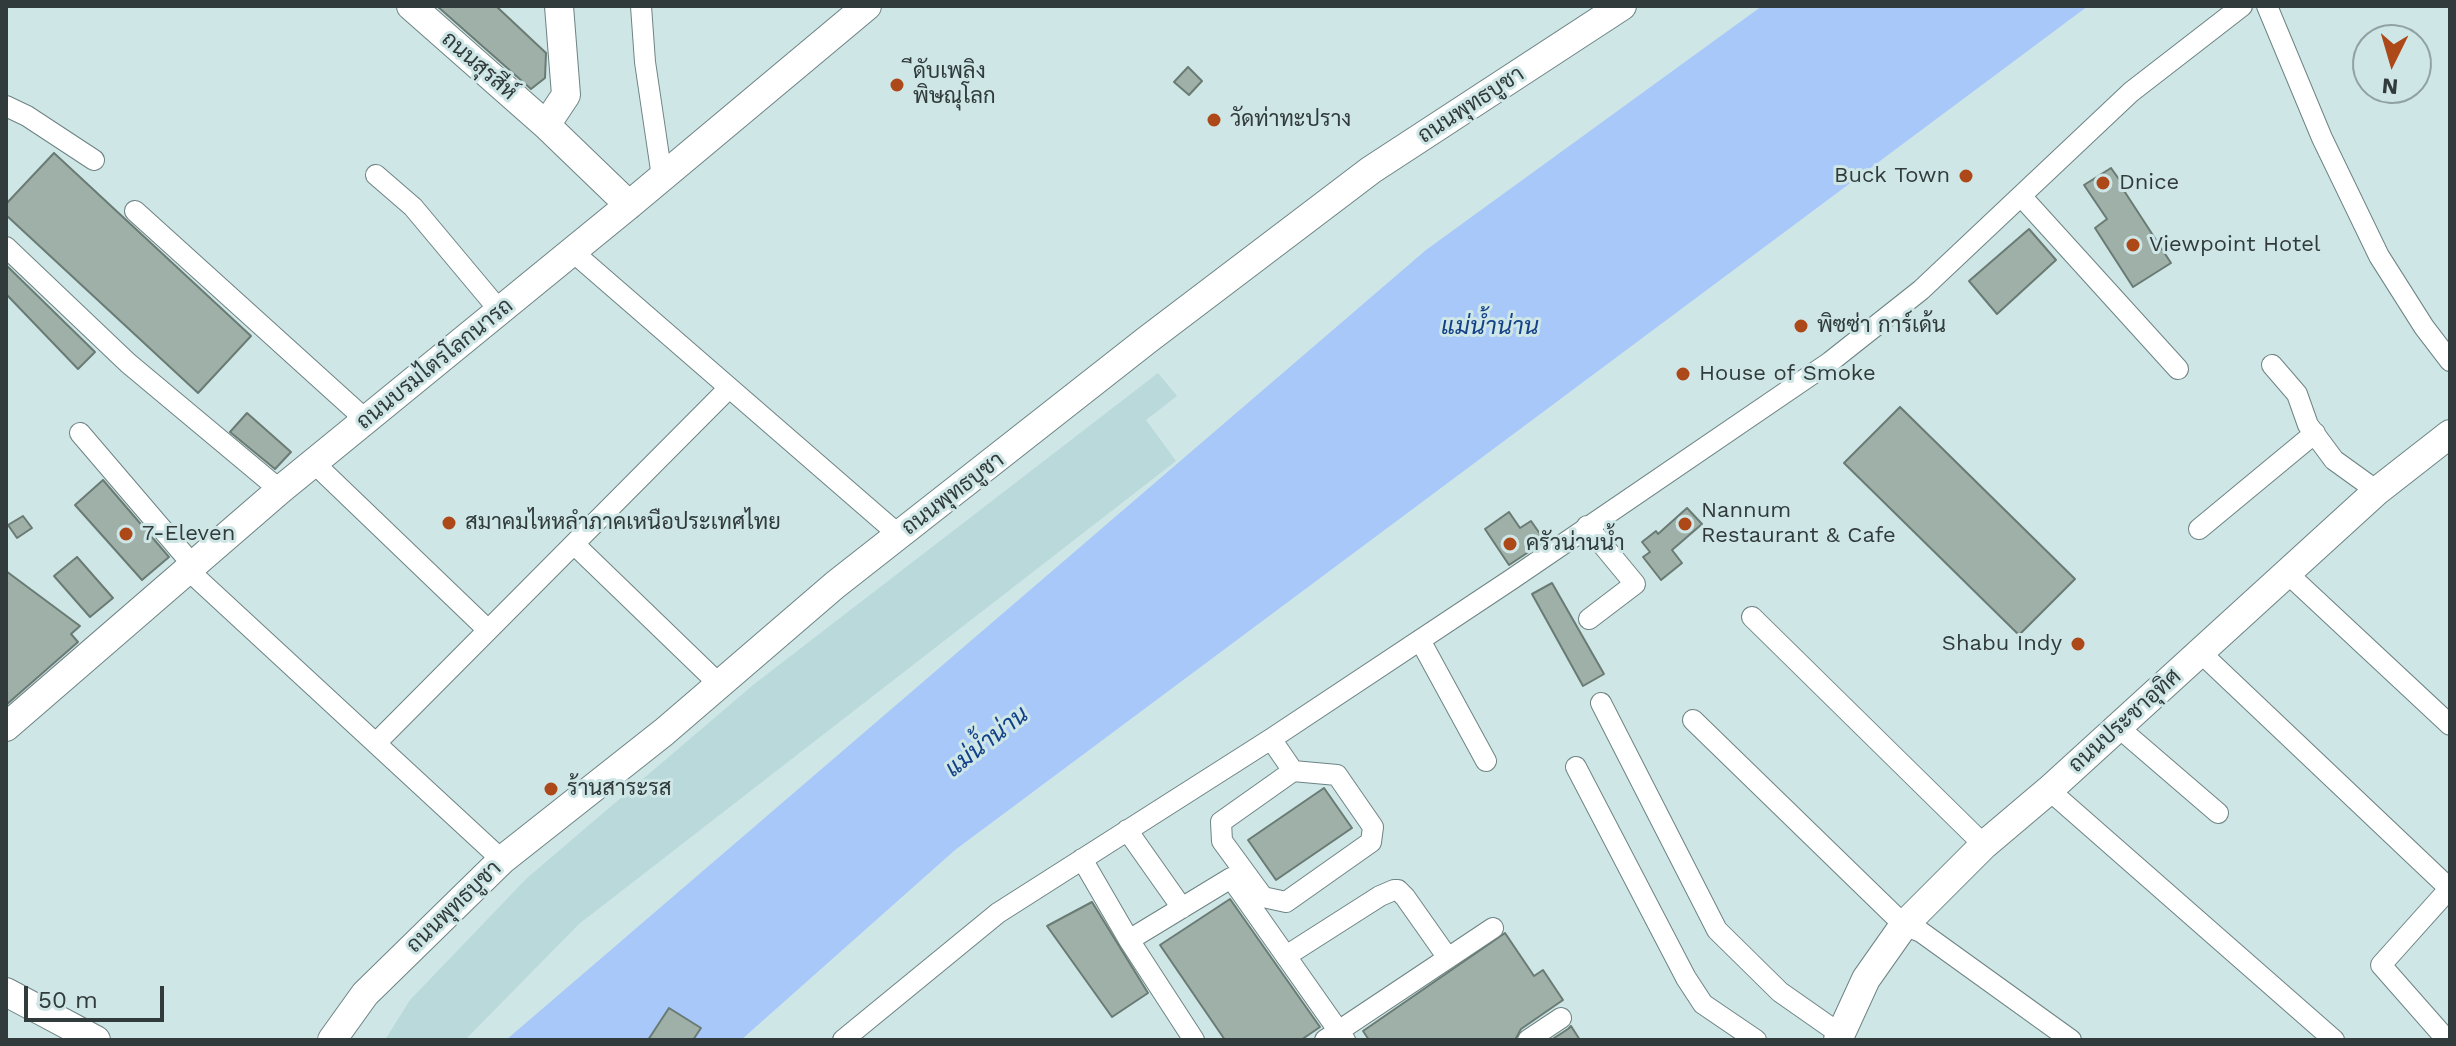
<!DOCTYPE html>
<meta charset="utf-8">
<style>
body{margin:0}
#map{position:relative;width:2456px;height:1046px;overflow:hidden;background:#cfe6e7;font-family:"Work Sans",sans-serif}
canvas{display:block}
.frame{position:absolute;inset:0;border:8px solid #313b3b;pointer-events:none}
.north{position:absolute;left:2352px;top:24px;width:80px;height:80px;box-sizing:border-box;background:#cfe6e7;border:2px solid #90a2a2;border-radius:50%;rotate:185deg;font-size:22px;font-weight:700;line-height:32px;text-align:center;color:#313b3b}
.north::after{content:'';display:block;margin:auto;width:28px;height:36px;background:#ad4819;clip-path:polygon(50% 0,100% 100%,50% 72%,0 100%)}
.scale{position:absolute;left:24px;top:986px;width:140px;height:36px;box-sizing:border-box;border:4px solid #313b3b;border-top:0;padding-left:10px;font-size:24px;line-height:28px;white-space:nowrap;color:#313b3b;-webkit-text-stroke:6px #cfe6e7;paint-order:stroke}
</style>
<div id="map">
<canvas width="2456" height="1046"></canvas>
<div class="frame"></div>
<div class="north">N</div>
<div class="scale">50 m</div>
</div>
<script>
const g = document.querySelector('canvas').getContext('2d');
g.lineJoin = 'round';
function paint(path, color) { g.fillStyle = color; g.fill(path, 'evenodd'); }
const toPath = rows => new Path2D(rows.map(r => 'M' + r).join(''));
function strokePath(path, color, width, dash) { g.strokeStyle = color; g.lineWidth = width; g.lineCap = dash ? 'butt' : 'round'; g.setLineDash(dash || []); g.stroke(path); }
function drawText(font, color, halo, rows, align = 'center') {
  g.font = font + ' "Work Sans",Sarabun,sans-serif'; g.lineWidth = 6; g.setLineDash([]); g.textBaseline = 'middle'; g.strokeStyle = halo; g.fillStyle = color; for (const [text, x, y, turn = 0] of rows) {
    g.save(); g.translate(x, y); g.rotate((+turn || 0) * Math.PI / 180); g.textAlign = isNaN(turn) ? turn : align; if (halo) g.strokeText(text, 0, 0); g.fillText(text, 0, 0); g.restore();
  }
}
const built = toPath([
 [1158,373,1177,396,1146,420,1176,461,579,924,465,1040,385,1040,410,1000,527,878,753,685]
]);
const water = toPath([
 [1762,6,2088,6,955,850,741,1040,506,1040,1426,250]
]);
const building = toPath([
 [437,6,496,6,546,53,545,78,531,89,437,6],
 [1188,67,1202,81,1189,95,1174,82,1188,67],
 [54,153,251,336,198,393,6,215,6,204,54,153],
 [2111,168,2121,182,2119,183,2171,263,2133,287,2095,228,2107,219,2084,185,2111,168],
 [2029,229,2056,260,1997,314,1969,281,2029,229],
 [6,265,95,352,78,369,6,294,6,265],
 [1900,407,2075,579,2019,635,1844,463,1900,407],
 [247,413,291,452,275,469,230,432,247,413],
 [103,480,169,557,142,580,75,505,103,480],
 [1687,508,1702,524,1672,550,1682,563,1661,580,1643,557,1650,552,1642,542,1656,531,1658,534,1687,508],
 [1509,512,1520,528,1531,521,1545,541,1509,565,1485,529,1509,512],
 [23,516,32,528,17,538,8,525,23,516],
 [77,557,113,598,90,617,54,576,77,557],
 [6,571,80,626,71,634,78,642,6,705,6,571],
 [1552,583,1604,674,1583,686,1532,594,1552,583],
 [1324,788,1352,828,1276,880,1248,840,1324,788],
 [1230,899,1320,1027,1301,1040,1225,1040,1160,945,1230,899],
 [1092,902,1148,993,1112,1017,1047,926,1092,902],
 [1505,933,1534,976,1543,970,1563,1000,1521,1029,1515,1040,1369,1040,1363,1031,1505,933],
 [669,1008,701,1028,693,1040,648,1040,669,1008],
 [1571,1026,1580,1040,1551,1040,1568,1029,1571,1026]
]);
const street = toPath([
 [641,6,645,62,662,177],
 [2267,6,2322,138,2379,256,2424,327,2450,361],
 [6,106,27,116,94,160],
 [376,175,413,207,500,311],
 [2021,196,2178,369],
 [135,211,366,420],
 [6,247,128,363,280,490],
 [573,252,899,535],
 [2272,365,2297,394,2308,425,2334,460,2377,491],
 [80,433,192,564],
 [314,463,488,630],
 [1587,526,1635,584,1589,619],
 [2199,529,2315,433],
 [574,544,720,685],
 [187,569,502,860],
 [2287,573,2450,725],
 [1752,617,1984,845],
 [1420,640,1486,761],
 [2201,653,2450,889],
 [1601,703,1717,930,1780,992,1840,1034],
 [1693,720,1904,925,1921,932,2071,1040],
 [2118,727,2218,813],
 [1271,739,1293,771,1221,822,1222,841,1263,897,1286,902,1371,842,1373,827,1337,775,1293,771],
 [376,743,729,388],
 [1576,767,1686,978,1703,1004,1756,1040],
 [2049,790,2334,1040],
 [1127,830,1182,908],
 [1082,859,1129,940,1194,1040],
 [1129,940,1231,878,1345,1040],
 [1286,956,1380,896,1394,890,1398,890,1405,897,1448,958],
 [843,1040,998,913,1271,739,1512,579,1830,362,1921,290,2131,92,2242,6],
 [1325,1040,1493,928],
 [1528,1040,1561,1018],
 [2447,1040,2381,965,2450,888]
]);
const secondary = toPath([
 [411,6,546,125,629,205],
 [546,125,566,95,559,6],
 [6,727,280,490,629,205,867,6],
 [6,992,96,1040],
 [332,1040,365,994,502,860,664,732,835,585,1147,340,1371,170,1622,6],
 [1838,1040,1866,979,1904,925,1984,845,2049,790,2377,491,2450,434]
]);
const markers = [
 [897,85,8,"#ad4819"],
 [1214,120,8,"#ad4819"],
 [1966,176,8,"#ad4819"],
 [2103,183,8,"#ad4819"],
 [2133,245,8,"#ad4819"],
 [1801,326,8,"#ad4819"],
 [1683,374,8,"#ad4819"],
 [449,523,8,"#ad4819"],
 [1685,524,8,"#ad4819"],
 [126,534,8,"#ad4819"],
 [1510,544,8,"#ad4819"],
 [2078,644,8,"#ad4819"],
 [551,789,8,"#ad4819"]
];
const streetNames = [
 ["ถนนสุรสีห์",479,66,41],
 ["ถนนพุทธบูชา",1471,105,-33],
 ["ถนนบรมไตรโลกนารถ",435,364,-39],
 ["ถนนพุทธบูชา",953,494,-37],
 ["ถนนประชาอุทิศ",2125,721,-42],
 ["ถนนพุทธบูชา",454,907,-44]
];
const poiNames = [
 ["ีดับเพลิง",913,72],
 ["พิษณุโลก",913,97],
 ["วัดท่าทะปราง",1230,120],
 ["Buck Town",1950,176,"right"],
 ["Dnice",2119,183],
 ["Viewpoint Hotel",2149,245],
 ["พิซซ่า การ์เด้น",1817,326],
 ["House of Smoke",1699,374],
 ["Nannum",1701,511],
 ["Restaurant & Cafe",1701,536],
 ["สมาคมไหหลำภาคเหนือประเทศไทย",465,523],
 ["7-Eleven",142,534],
 ["ครัวน่านน้ำ",1526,544],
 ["Shabu Indy",2062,644,"right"],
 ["ร้านสาระรส",567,789]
];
const waterNames = [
 ["แม่น้ำน่าน",1490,327],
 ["แม่น้ำน่าน",987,742,-38]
];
paint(built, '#bad9da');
paint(water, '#a7c8f9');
paint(building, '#9eb0a8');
strokePath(building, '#697b73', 2);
strokePath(street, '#6e8383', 22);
strokePath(secondary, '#6e8383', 30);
strokePath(street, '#fff', 20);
strokePath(secondary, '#fff', 28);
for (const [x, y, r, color] of markers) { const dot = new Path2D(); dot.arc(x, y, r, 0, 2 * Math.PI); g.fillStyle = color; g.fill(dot); strokePath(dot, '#cfe6e7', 3); }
drawText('22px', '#313b3b', '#cfe6e7', streetNames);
drawText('22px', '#313b3b', '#cfe6e7', poiNames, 'left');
drawText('italic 24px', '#124188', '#cfe6e7', waterNames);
</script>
